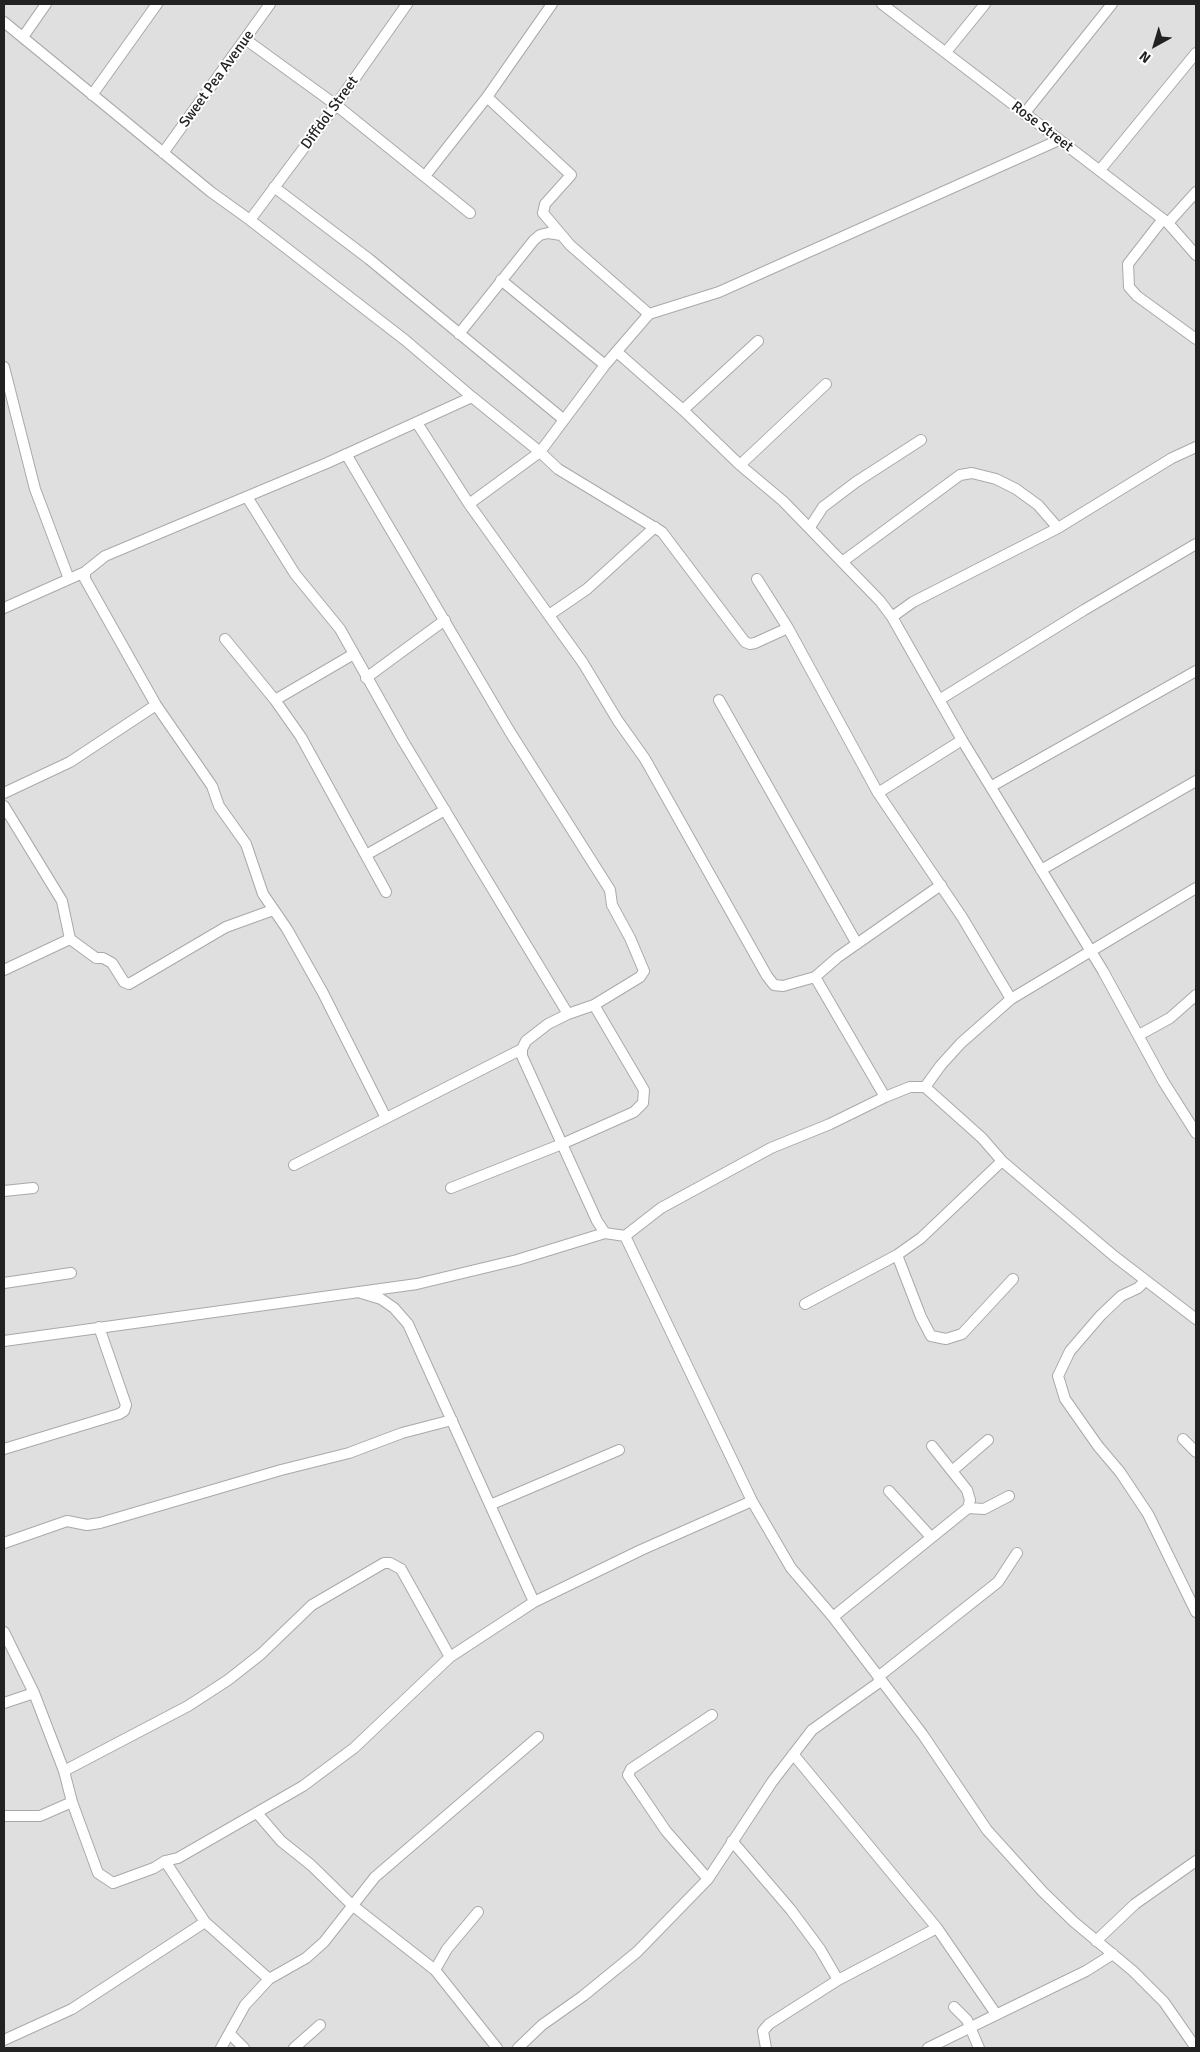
<!DOCTYPE html>
<style>
body{margin:0}
#map{position:relative;width:1200px;height:2052px;overflow:hidden;background:#f2efe9;font-family:Signika,sans-serif}
canvas{display:block}
.frame{position:absolute;inset:0;border:5px solid #222;pointer-events:none}
.north{position:absolute;left:1130px;top:20px;width:50px;height:50px;-webkit-text-stroke:4px #fff;paint-order:stroke;rotate:219deg;font-size:14px;font-weight:700;line-height:20px;text-align:center;color:#222}
.north::after{content:'';display:block;margin:auto;width:18px;height:22px;background:#222;clip-path:polygon(50% 0,100% 100%,50% 72%,0 100%)}
</style>
<div id="map">
<canvas width="1200" height="2052"></canvas>
<div class="frame"></div>
<div class="north">N</div>
</div>
<script>
const g = document.querySelector('canvas').getContext('2d');
g.lineJoin = 'round';
function paint(path, color) { g.fillStyle = color; g.fill(path, 'evenodd'); }
const toPath = rows => new Path2D(rows.map(r => 'M' + r).join(''));
function strokePath(path, color, width, dash) { g.strokeStyle = color; g.lineWidth = width; g.lineCap = dash ? 'butt' : 'round'; g.setLineDash(dash || []); g.stroke(path); }
function drawText(font, color, halo, rows, align = 'center') {
  g.font = font + ' Signika,sans-serif'; g.lineWidth = 4; g.setLineDash([]); g.textBaseline = 'middle'; g.strokeStyle = halo; g.fillStyle = color; for (const [text, x, y, turn = 0] of rows) {
    g.save(); g.translate(x, y); g.rotate((+turn || 0) * Math.PI / 180); g.textAlign = isNaN(turn) ? turn : align; if (halo) g.strokeText(text, 0, 0); g.fillText(text, 0, 0); g.restore();
  }
}
const residential = toPath([
 [4,4,1196,4,1196,2048,4,2048]
]);
const minor = toPath([
 [882,4,1168,223,1196,255],
 [4,22,211,192,250,220,405,340,472,397,540,452,558,469,662,532,745,642,750,644,755,643,788,628],
 [23,37,46,4],
 [245,39,336,105,470,213],
 [946,52,985,4],
 [92,95,157,4],
 [487,97,571,175,545,204,543,213,570,245,649,314],
 [1024,114,1112,4],
 [163,153,270,4],
 [1100,170,1196,53],
 [425,176,487,97,552,4],
 [274,187,369,259,563,419],
 [1163,219,1128,264,1129,287,1137,296,1196,339],
 [250,220,336,105,407,4],
 [1168,223,1196,192],
 [501,280,605,365],
 [459,334,534,240,540,235,548,233,561,235],
 [617,352,683,410,740,465,783,501,880,601,892,617,962,740,1103,971,1163,1081,1196,1133],
 [4,367,35,489,69,579],
 [683,410,758,341],
 [417,423,469,504,583,663,618,721,645,759,767,976,774,985,783,986,815,977,838,957,941,885],
 [346,454,510,732,610,890,612,905,630,938,644,971,640,977,594,1005],
 [740,465,826,384],
 [247,497,295,574,340,629,403,741,568,1014],
 [469,504,540,452,605,365,649,314,719,292,1059,140],
 [810,527,823,507,856,482,921,440],
 [842,562,960,475,972,473,996,479,1016,489,1038,505,1058,528],
 [757,579,788,628,878,793,962,917,1011,999],
 [4,608,85,572],
 [549,615,587,589,655,527],
 [892,617,913,602,1058,528,1172,458,1196,447],
 [225,639,275,700,301,737,386,892],
 [366,678,445,620],
 [275,700,352,655],
 [719,700,857,944],
 [939,700,1084,610,1196,544],
 [992,786,1196,671],
 [4,793,70,762,156,705],
 [878,793,962,740],
 [4,806,62,901,70,939],
 [366,855,445,810],
 [1041,870,1196,781],
 [4,970,70,939,96,958,103,958,112,963,124,982,129,984,226,927,273,910],
 [815,977,885,1097],
 [1139,1035,1170,1018,1196,995],
 [522,1049,522,1056,597,1221,605,1233,625,1236,752,1501],
 [925,1087,941,1065,961,1043,1011,999,1196,888],
 [386,1118,323,993,287,929,263,894,246,844,219,806,212,786,156,705,85,579,85,572,105,556,327,463,472,397],
 [1002,1161,1114,1256,1196,1319],
 [294,1165,522,1049,526,1041,548,1024,568,1014,594,1005,644,1090,643,1103,634,1112,562,1144,451,1188],
 [4,1191,33,1188],
 [625,1236,661,1208,771,1148,830,1124,885,1097,910,1087,925,1087,982,1138,1002,1161,921,1238,897,1255,805,1304],
 [897,1255,921,1317,931,1336,946,1339,962,1334,1013,1279],
 [1145,1281,1138,1288,1121,1296,1101,1315,1070,1351,1058,1376,1065,1399,1098,1446,1120,1472,1148,1514,1196,1612],
 [4,1283,71,1273],
 [358,1292,381,1299,394,1308,408,1324,534,1602],
 [4,1341,417,1284,517,1260,605,1233],
 [1183,1439,1196,1452],
 [4,1449,119,1414,124,1411,126,1405,99,1327],
 [952,1471,988,1440],
 [889,1491,931,1537],
 [490,1505,619,1450],
 [968,1508,984,1509,1009,1496],
 [4,1543,67,1521,87,1525,100,1523,281,1470,349,1453,402,1433,452,1420],
 [833,1617,968,1508,970,1500,967,1490,932,1446],
 [4,1632,34,1693,64,1771,72,1802,98,1873,113,1883,154,1868,165,1861,178,1858,303,1786,354,1748,450,1657,534,1602,641,1550,752,1501,791,1568,833,1617,923,1735,987,1830,1043,1892,1074,1922,1133,1971,1164,2002,1196,2048],
 [878,1677,998,1582,1017,1553],
 [4,1703,34,1693],
 [793,1754,937,1928,996,2014],
 [64,1771,188,1706,228,1680,261,1654,312,1605,384,1563,390,1563,401,1569,450,1657],
 [257,1813,281,1841,311,1865,352,1905,435,1970],
 [4,1816,40,1816,72,1802],
 [732,1841,791,1910,820,1949,838,1980,769,2024,763,2031,766,2048],
 [165,1861,205,1922,269,1979],
 [708,1879,666,1831,628,1775,631,1769,712,1715],
 [478,1912,447,1949,435,1970,497,2048],
 [1096,1941,1135,1904,1196,1861],
 [838,1980,937,1928],
 [954,2007,967,2020,979,2048],
 [230,2034,244,2048],
 [4,2040,72,2009,205,1922],
 [221,2048,245,2005,269,1979,306,1958,324,1942,375,1877,538,1737],
 [294,2048,320,2025],
 [518,2048,542,2025,583,1996,637,1952,708,1879,772,1782,812,1730,881,1681],
 [928,2048,1086,1971,1113,1954]
]);
const streetNames = [
 ["Sweet Pea Avenue",217,79,-54],
 ["Diffdol Street",330,113,-54],
 ["Rose Street",1042,127,37]
];
paint(residential, '#e0dfdf');
strokePath(minor, '#a9a9a9', 12);
strokePath(minor, '#fff', 10);
drawText('15px', '#222', '#fff', streetNames);
</script>
